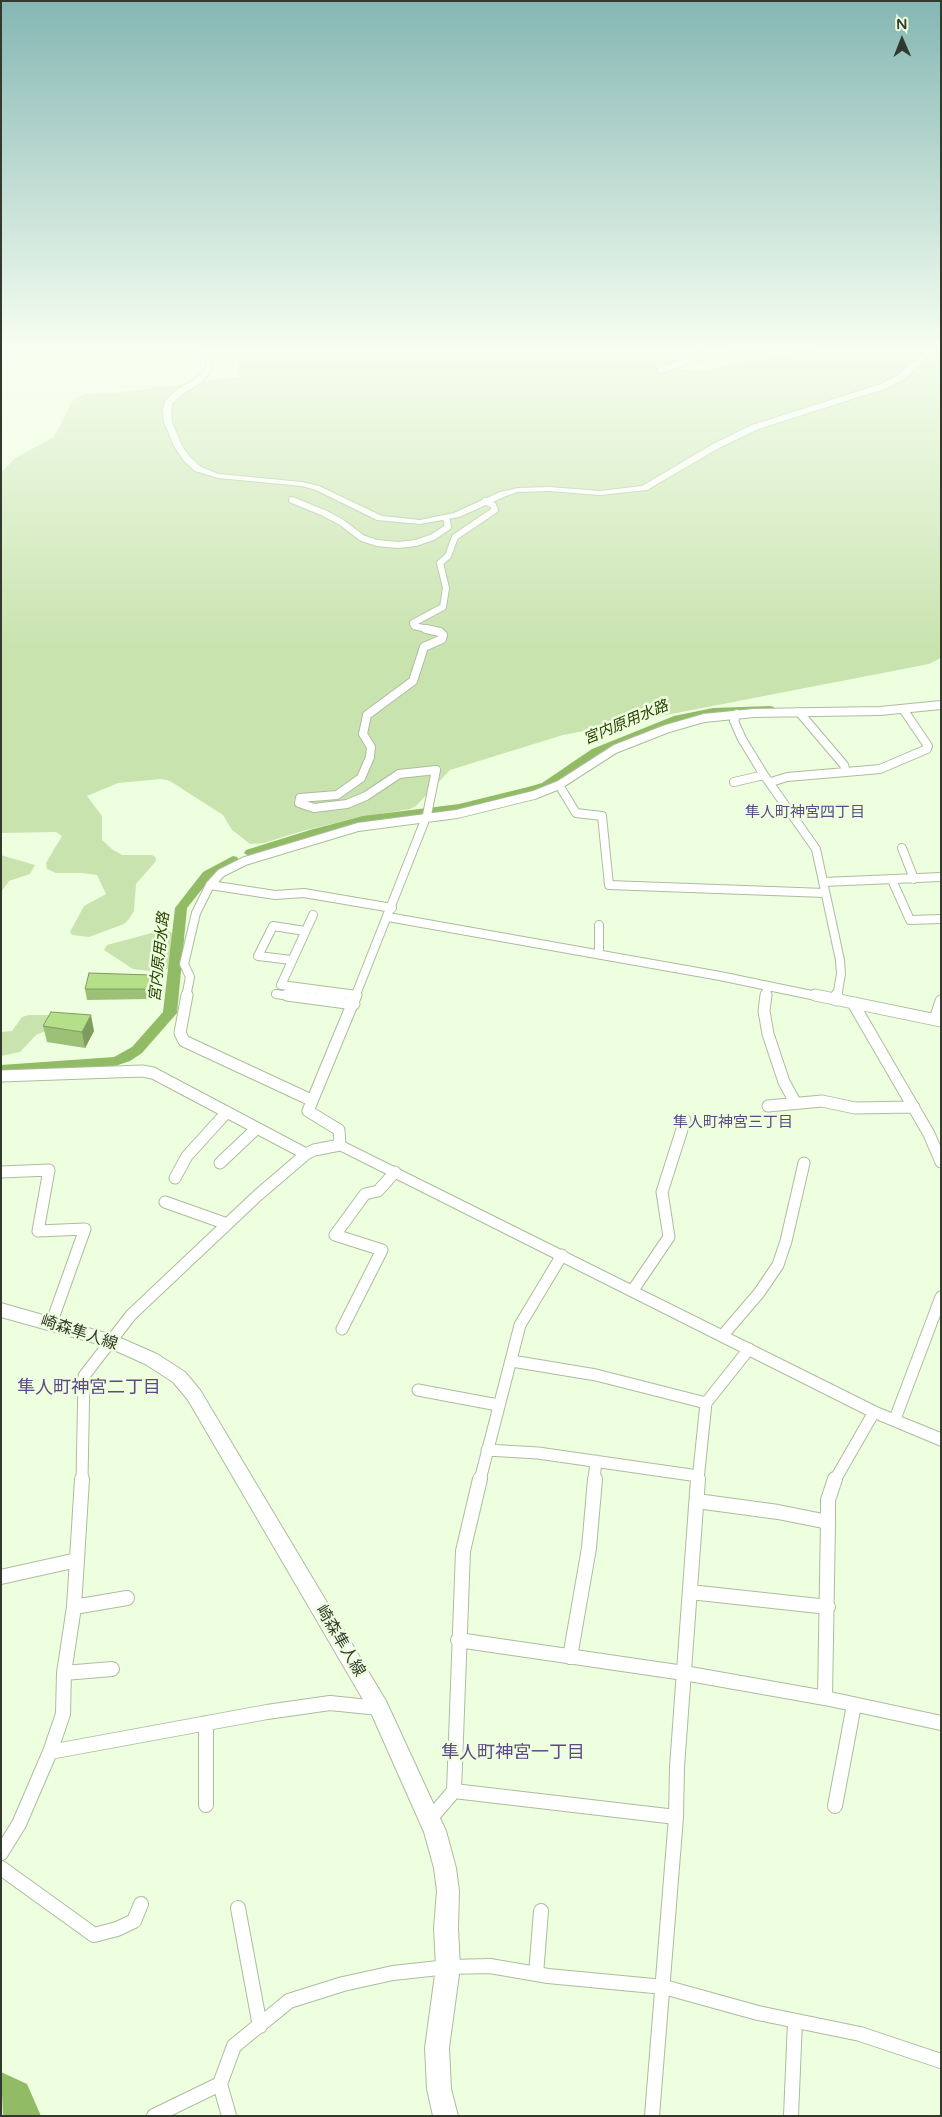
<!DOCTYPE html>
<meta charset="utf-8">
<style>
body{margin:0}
#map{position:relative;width:942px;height:2117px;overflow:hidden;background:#eeffdf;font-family:"Varela Round",sans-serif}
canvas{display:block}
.frame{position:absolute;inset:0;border:2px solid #33392d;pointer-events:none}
.north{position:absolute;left:877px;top:15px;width:50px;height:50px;-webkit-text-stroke:4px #eeffdf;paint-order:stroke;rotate:359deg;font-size:14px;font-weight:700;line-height:20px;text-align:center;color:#33392d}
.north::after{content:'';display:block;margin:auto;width:18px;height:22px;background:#33392d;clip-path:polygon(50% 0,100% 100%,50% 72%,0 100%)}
</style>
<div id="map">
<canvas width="942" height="2117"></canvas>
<div class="frame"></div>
<div class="north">N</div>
</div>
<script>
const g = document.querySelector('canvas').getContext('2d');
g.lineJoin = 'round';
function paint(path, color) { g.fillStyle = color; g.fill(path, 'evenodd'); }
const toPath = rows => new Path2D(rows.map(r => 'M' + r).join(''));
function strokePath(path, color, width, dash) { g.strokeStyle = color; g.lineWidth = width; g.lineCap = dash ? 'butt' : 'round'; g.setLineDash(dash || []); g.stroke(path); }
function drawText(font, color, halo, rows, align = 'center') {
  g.font = font + ' "Varela Round","Noto Sans JP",sans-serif'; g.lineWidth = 5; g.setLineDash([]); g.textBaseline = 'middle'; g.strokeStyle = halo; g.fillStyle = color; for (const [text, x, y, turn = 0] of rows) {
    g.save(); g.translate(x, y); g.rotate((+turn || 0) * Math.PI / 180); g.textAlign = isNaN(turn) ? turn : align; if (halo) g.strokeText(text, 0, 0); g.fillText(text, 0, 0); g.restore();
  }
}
const green = toPath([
 [196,351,693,351,676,368,701,371,767,357,817,351,941,351,941,658,929,664,563,735,450,770,416,806,410,809,356,818,299,832,264,843,250,844,232,830,223,815,170,781,161,779,118,783,87,796,102,816,102,840,112,849,122,855,152,855,156,858,156,861,136,884,134,911,129,919,124,924,89,937,72,935,70,932,84,906,106,894,97,875,82,873,56,873,47,869,46,863,62,836,56,832,1,833,1,473,15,458,54,437,73,400,84,394,115,393,238,377,239,359],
 [1,855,35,865,30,874,9,881,1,892],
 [168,931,174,934,170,968,158,972,133,969,104,950,107,945,155,932],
 [29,1015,62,1015,48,1030,36,1035,20,1052,1,1056,1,1032,12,1031,22,1017]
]);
const canal = toPath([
 [770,706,774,707,774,711,713,714,681,721,600,753,550,787,535,792,459,810,363,824,318,835,250,857,244,853,246,850,310,830,363,816,459,804,528,787,542,783,592,749,674,716,713,708,770,706],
 [233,856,237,857,239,860,237,863,211,878,187,908,177,1013,142,1053,130,1061,115,1066,1,1075,1,1065,114,1057,132,1047,163,1012,175,908,203,872,233,856]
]);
const river = toPath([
 [1,2072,27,2084,41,2116,3,2116,1,2072]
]);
const minorFar3 = toPath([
 [660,370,723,351],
 [292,500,324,513,341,522,362,538,377,543,398,545,416,543,433,537,448,527,446,518],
 [432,630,414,626,413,623,443,607,446,588,440,563,448,556,455,537,495,510,493,505,485,501]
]);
const minorFar2 = toPath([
 [737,714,734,721,742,739,764,775,816,849,840,960,841,974,837,997],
 [846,772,880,769,927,749,928,746,903,709],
 [734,782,764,775],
 [771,782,787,777,846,772,844,765,799,712],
 [559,785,576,813,602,816,609,885,825,893],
 [902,848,914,879],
 [892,880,910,920,941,919],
 [823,882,941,877],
 [210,885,275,895,304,893,392,908],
 [313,915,281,985,357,995],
 [388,917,720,976,821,997],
 [599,925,599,954],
 [292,960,258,956,273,926,305,931],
 [276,994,297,997],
 [186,997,190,977,184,964,196,913,210,885,221,873,245,861,358,827,457,814,534,795,559,785,615,749,666,729,704,718,754,713,880,711,941,705],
 [355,997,427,815,436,770,399,774,366,796,347,804,314,808,299,803,300,798,337,795,361,778,370,757,371,747,363,734,367,715,413,681,424,647,442,639,443,635,440,632,426,629],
 [766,997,767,987]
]);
const minorFar1 = toPath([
 [187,995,180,1033,184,1041,311,1100],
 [287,995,354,1004],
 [766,995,764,1011,768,1034,784,1082,795,1102],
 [815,995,941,1021],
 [836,1000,837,995],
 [854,1005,929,1134,941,1162],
 [935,1019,941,1001],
 [1,1076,142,1071,153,1073,306,1154],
 [768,1106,822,1101,855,1108,914,1107],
 [220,1163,257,1128],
 [1,1172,49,1170,38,1231,85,1229,51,1324],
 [175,1178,187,1156,227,1112],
 [165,1202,227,1224],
 [633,1290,669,1237,662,1192,685,1120],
 [342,1329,382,1250,335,1235,365,1194,378,1191,395,1172],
 [723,1335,759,1293,778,1265,786,1241,804,1163],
 [512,1361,596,1375,706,1403],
 [418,1390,498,1405],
 [895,1419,941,1297],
 [487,1450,538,1453,698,1476],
 [82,1480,84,1376,131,1315,257,1196,306,1154,314,1150,340,1145,339,1130,308,1111,356,995],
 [480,1480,520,1325,562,1255],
 [594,1480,596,1461],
 [698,1480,706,1403,749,1349],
 [835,1480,874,1412]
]);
const minor = toPath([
 [697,1501,778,1512,828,1522,825,1698],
 [828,1522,828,1500,835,1479],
 [1,1577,77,1560],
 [690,1592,828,1607],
 [74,1607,127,1598],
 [458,1640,684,1673,825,1698,941,1723],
 [570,1657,589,1548,595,1479],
 [64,1673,112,1669],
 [206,1723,206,1805],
 [50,1752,267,1712,330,1703,379,1708],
 [454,1791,463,1551,480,1479],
 [835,1806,854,1705],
 [430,1819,454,1791,676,1817],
 [1,1853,19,1824,50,1752,63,1714,64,1673,74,1607,82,1479],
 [1,1868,94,1935,117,1929,134,1921,141,1904],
 [238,1908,260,2026],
 [536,1974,541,1911],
 [154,2116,220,2084],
 [229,2116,220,2084,234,2046,289,2001,343,1984,393,1973,448,1967,490,1966,548,1976,664,1987,758,2013,860,2034,941,2061],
 [652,2116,676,1817,677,1767,698,1479],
 [791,2116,795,2021]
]);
const tertiary = toPath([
 [200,351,207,351,212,362,212,371,202,382,181,395,172,404,171,409,172,422,182,446,190,457,201,467,219,474,302,482,319,486,382,516,420,520,454,513,500,492,518,488,549,487,600,491,642,486,713,444,752,425,881,384,898,375,926,351,934,351,904,379,887,388,758,429,719,448,647,490,600,495,549,491,518,492,506,496,459,517,420,524,377,520,316,490,302,486,218,478,195,471,184,461,174,446,164,422,163,409,165,401,175,391,196,378,205,370,206,362,200,351],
 [340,1140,879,1408,941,1433,941,1446,869,1416,335,1148,333,1145,335,1142,340,1140]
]);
const secondary = toPath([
 [1,1303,116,1336,157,1354,185,1372,200,1390,386,1701,446,1831,456,1868,459,1891,458,1928,460,1967,449,2048,451,2089,458,2116,433,2116,427,2089,425,2048,436,1967,434,1928,437,1891,434,1868,424,1832,372,1715,188,1400,173,1382,145,1364,105,1346,1,1317,1,1303]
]);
const wall = toPath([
 [151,975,153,985,150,999,87,1000,85,989],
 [43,1026,94,1031,85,1048,47,1042]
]);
const shadedWall = toPath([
 [151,975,153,985,150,999,148,989],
 [91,1015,94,1031,85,1048,82,1032]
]);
const building = toPath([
 [89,973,151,975,148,989,85,989,89,973],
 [51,1012,91,1015,82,1032,43,1026,51,1012]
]);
const waterNames = [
 ["宮内原用水路",626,723,-23],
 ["宮内原用水路",160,957,-84]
];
const neighbourhoodNames = [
 ["隼人町神宮四丁目",805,813],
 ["隼人町神宮三丁目",733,1123]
];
const nearStreetnames = [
 ["崎森隼人線",79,1333,18],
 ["崎森隼人線",340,1641,59]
];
const nearNeighbourhoodnames = [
 ["隼人町神宮二丁目",89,1388],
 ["隼人町神宮一丁目",513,1753]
];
paint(green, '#c9e3af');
paint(canal, '#92bb65');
paint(river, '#92bb65');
strokePath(minorFar3, '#adbc9f', 8);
strokePath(minorFar2, '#adbc9f', 10);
strokePath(minorFar1, '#adbc9f', 13);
strokePath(minor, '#adbc9f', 16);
strokePath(tertiary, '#adbc9f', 2);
strokePath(secondary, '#adbc9f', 2);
strokePath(minorFar3, '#fff', 6);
strokePath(minorFar2, '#fff', 8);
strokePath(minorFar1, '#fff', 11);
strokePath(minor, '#fff', 14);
paint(tertiary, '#fff');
paint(secondary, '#fff');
paint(wall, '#9cc075');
paint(shadedWall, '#7f9c5f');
paint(building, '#b5df88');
strokePath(building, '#7f9c5f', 1);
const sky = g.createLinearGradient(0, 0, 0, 648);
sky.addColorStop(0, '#85b7b4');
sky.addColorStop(0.54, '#f7fff1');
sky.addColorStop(1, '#f7fff100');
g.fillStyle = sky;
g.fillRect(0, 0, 942, 648);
drawText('italic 15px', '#294202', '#eeffdf', waterNames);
drawText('15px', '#5d4986', '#eeffdf', neighbourhoodNames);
drawText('16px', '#33392d', '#eeffdf', nearStreetnames);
drawText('18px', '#5d4986', '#eeffdf', nearNeighbourhoodnames);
</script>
